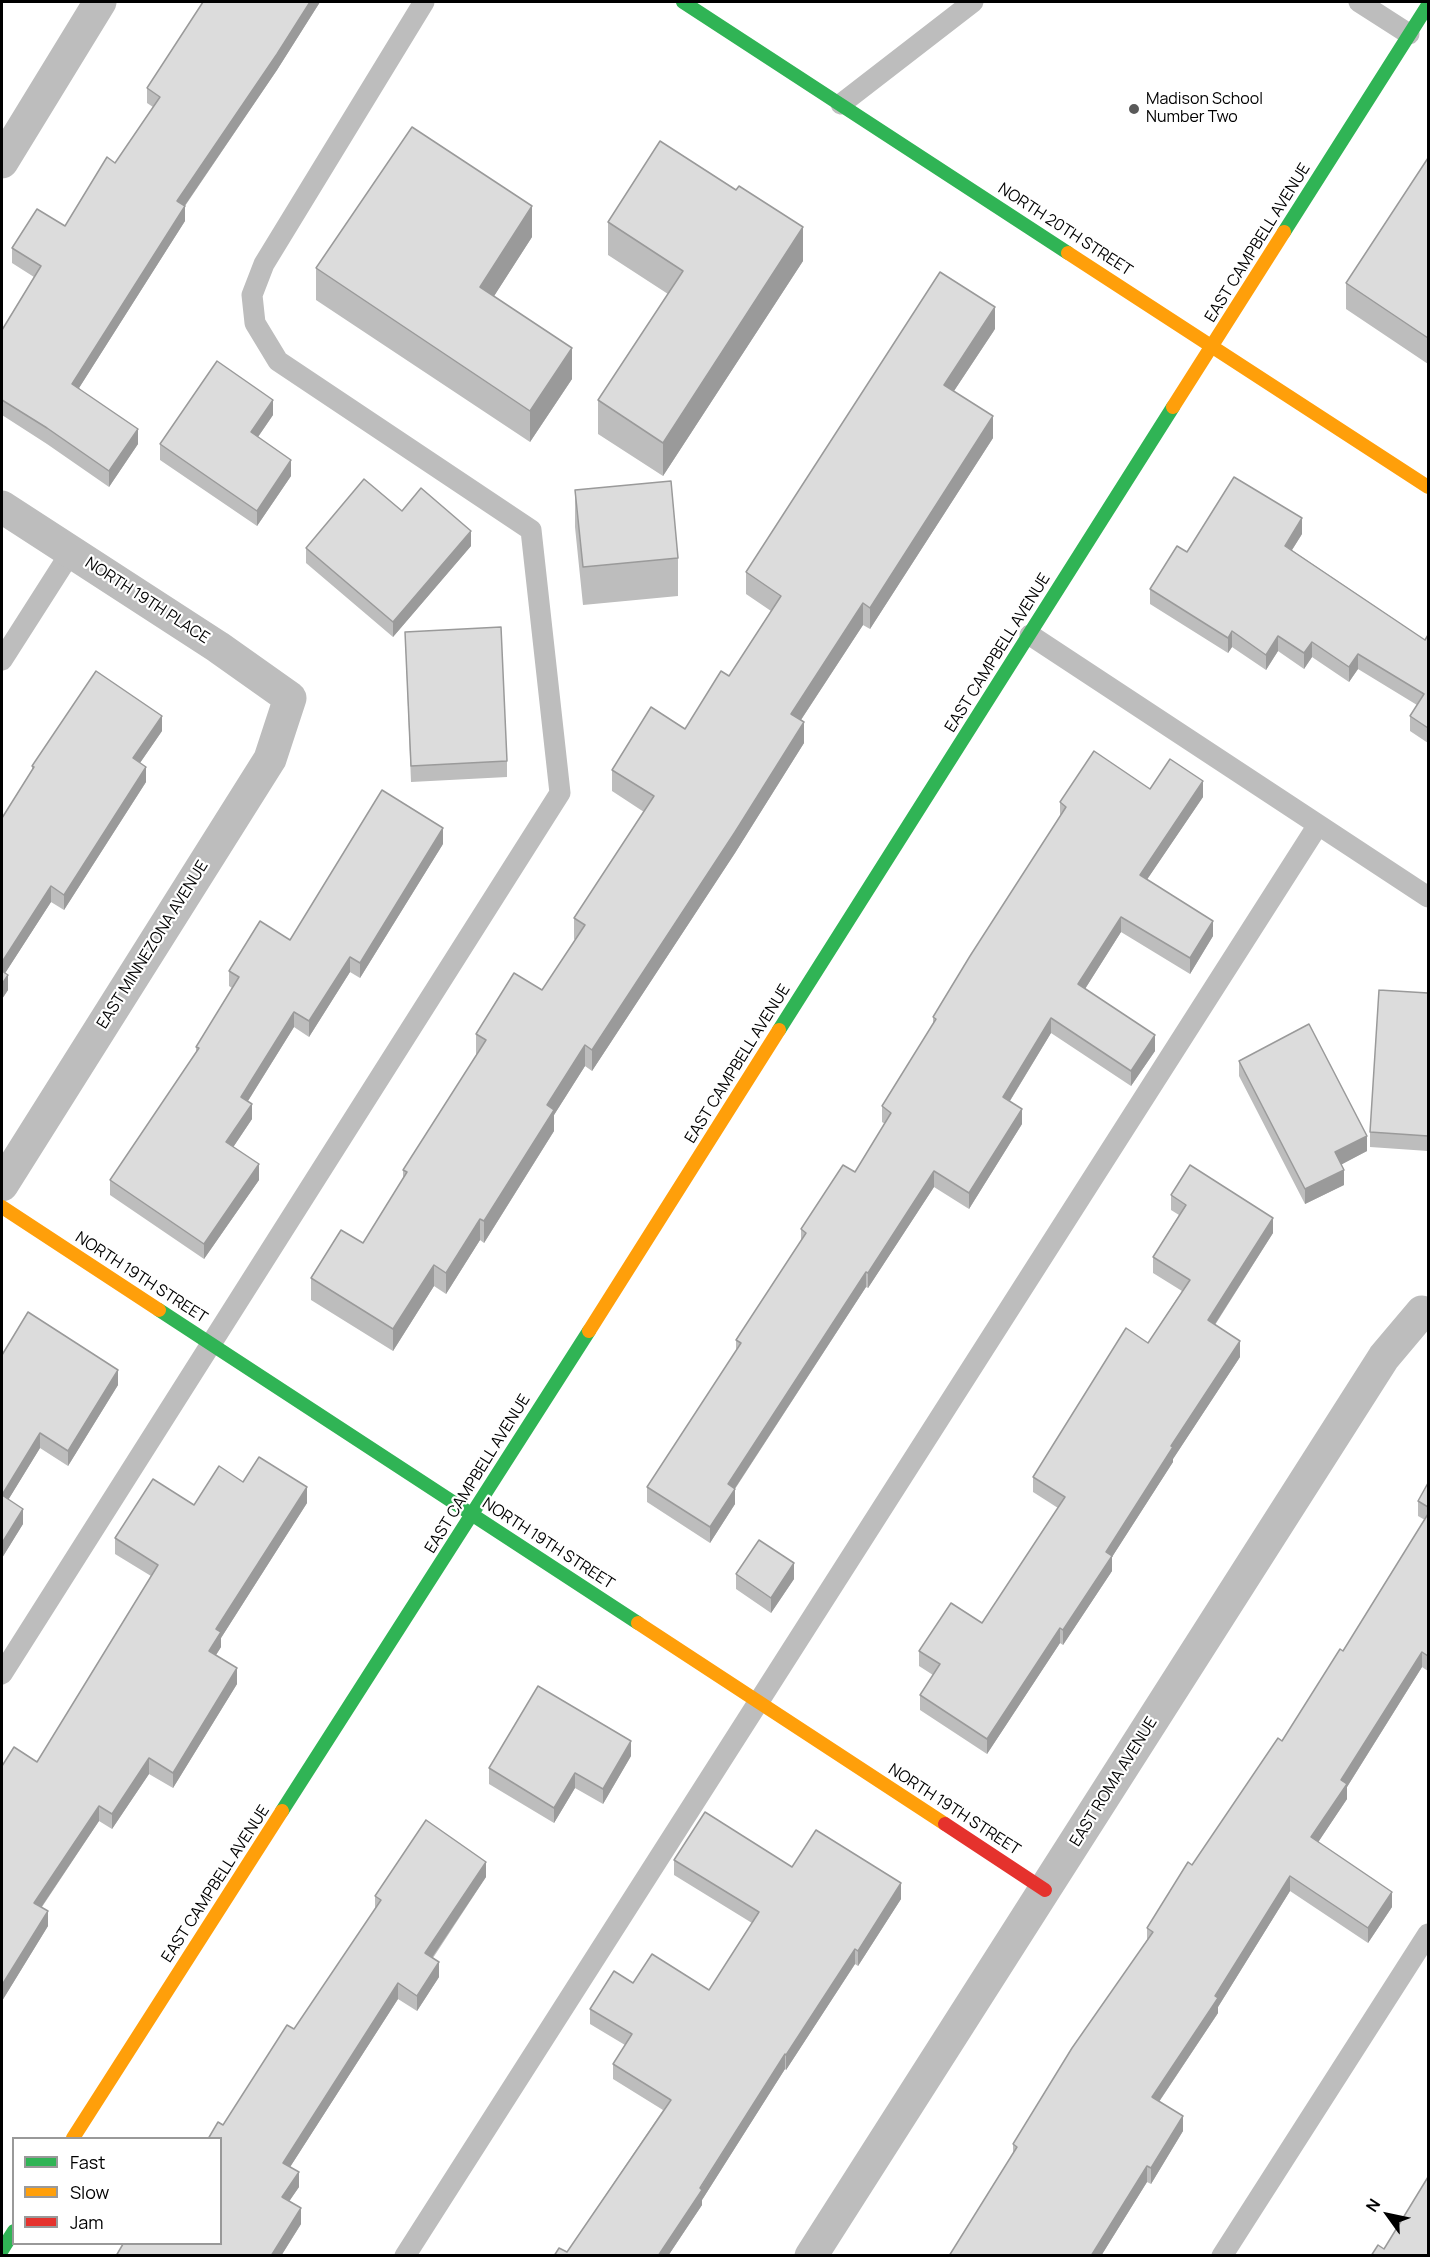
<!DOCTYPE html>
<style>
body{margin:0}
#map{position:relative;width:1430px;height:2257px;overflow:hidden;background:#fff;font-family:Manrope,sans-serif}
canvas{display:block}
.frame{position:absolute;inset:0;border:3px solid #000;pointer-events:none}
.legend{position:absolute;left:12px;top:2137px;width:210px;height:108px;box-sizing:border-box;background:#fff;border:2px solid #999;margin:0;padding:8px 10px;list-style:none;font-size:18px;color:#000}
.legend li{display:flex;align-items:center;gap:12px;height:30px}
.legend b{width:30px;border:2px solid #999}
.north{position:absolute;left:1358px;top:2185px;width:60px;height:60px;-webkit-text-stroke:4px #fff;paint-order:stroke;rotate:303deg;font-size:16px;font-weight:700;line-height:24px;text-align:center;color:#000}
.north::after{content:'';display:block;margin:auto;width:21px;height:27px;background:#000;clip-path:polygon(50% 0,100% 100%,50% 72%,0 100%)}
</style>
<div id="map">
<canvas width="1430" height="2257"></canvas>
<div class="frame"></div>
<ul class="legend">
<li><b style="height:8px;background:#30b455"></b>Fast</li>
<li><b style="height:8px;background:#ff9f0a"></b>Slow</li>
<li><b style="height:8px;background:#e5322d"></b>Jam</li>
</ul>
<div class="north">N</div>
</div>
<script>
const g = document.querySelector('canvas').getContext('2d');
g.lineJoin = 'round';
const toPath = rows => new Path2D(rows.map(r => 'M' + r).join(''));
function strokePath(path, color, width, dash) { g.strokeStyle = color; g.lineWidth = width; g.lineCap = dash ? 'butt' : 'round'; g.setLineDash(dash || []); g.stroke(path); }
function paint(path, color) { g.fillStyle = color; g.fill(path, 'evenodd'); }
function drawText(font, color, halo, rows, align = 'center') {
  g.font = font + ' Manrope,sans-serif'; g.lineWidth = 4.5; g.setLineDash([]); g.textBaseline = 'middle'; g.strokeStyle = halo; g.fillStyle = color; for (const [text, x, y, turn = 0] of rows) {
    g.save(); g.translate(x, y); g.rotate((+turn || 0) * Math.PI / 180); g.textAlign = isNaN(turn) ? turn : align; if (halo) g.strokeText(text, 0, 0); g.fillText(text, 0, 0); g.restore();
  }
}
const lane = toPath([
 [1359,2,1409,34],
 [841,104,973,2],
 [1030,635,1428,897],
 [2,660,71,552],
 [2,1674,560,793,531,530,278,361,255,323,252,295,264,264,424,2],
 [405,2256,1318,825],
 [1222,2256,1428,1934]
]);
const street = toPath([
 [2,162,100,2],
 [2,507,218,647,290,698,270,759,2,1185],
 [811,2256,1384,1357,1422,1312,1428,1315]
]);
const fast = toPath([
 [683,2,1068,253],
 [1284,232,1428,5],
 [779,1030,1173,407],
 [159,1310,638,1623],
 [282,1811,589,1331],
 [2,2250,14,2231]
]);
const slow = toPath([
 [1068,253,1428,487],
 [1173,407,1284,232],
 [2,1207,159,1310],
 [589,1331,779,1030],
 [638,1623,945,1824],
 [73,2138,282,1811]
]);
const jam = toPath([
 [945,1824,1045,1890]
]);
const wall = toPath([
 [203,2,320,2,277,70,185,206,185,221,79,388,138,444,109,487,47,444,2,415,2,330,34,277,12,263,12,248,65,226,115,163,153,107,147,103,147,88],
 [1428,158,1428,364,1346,309,1346,283],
 [736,190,803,261,663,476,598,434,598,400,668,294,608,255,608,222],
 [532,237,494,296,572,379,530,442,316,300,316,268],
 [995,329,954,391,993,438,870,629,863,625,801,720,804,743,735,853,592,1071,585,1066,554,1115,554,1131,484,1243,480,1240,446,1294,434,1286,393,1351,311,1300,311,1278,363,1243,403,1179,403,1170,476,1056,476,1034,542,990,575,940,574,939,574,918,644,812,612,791,612,770,685,729,729,676,771,611,746,594,746,572],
 [273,415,258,437,291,476,257,526,160,460,160,444],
 [575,490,678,558,678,596,583,605,575,527],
 [402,511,471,546,393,637,306,563,306,548],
 [1302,534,1292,550,1425,640,1428,635,1428,743,1410,731,1410,716,1417,705,1358,669,1349,682,1312,657,1304,669,1278,651,1266,670,1232,647,1228,653,1150,604,1150,589],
 [405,632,507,761,507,777,411,782],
 [162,731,140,763,146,782,64,910,51,902,5,973,8,990,2,999,2,818,32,770,32,766],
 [1150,789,1203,797,1147,879,1213,936,1190,974,1121,932,1085,989,1155,1051,1131,1086,1051,1033,1010,1101,1022,1124,969,1209,934,1187,868,1288,866,1287,735,1489,735,1504,710,1543,647,1502,647,1487,736,1351,736,1340,801,1241,801,1229,855,1172,885,1124,882,1122,882,1106,933,1025,933,1017,1060,817,1060,802],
 [443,844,360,978,350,972,309,1037,294,1027,248,1101,252,1119,233,1147,259,1180,204,1259,110,1195,110,1180,196,1053,196,1047,232,988,229,986,229,971,290,940],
 [1428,993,1428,1151,1370,1147,1370,1132],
 [1239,1061,1367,1151,1341,1164,1344,1185,1305,1204,1239,1076],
 [1171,1195,1273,1233,1215,1325,1240,1357,1173,1459,1173,1462,1112,1557,1112,1571,1063,1645,1060,1643,987,1754,920,1710,920,1695,933,1675,919,1666,919,1651,982,1623,1058,1508,1033,1492,1033,1477,1148,1343,1182,1291,1153,1273,1153,1257,1179,1215,1171,1210],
 [2,1355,118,1385,68,1466,40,1448,8,1500,23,1524,2,1558],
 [243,1482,307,1503,221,1638,221,1647,216,1655,237,1684,173,1788,149,1774,112,1829,99,1821,42,1907,48,1926,2,2001,2,1766,37,1762,151,1576,115,1554,115,1538,194,1505],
 [1428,1483,1428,1671,1422,1667,1347,1787,1347,1799,1318,1842,1392,1907,1368,1943,1290,1891,1218,2007,1218,2013,1159,2102,1183,2131,1151,2184,1147,2182,1101,2256,949,2256,1013,2153,1013,2144,1147,1940,1147,1928,1282,1741,1343,1651,1425,1520,1418,1516,1418,1501],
 [736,1574,794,1579,771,1613,736,1589],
 [631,1756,603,1804,575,1788,554,1823,489,1784,489,1768],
 [674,1860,792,1867,901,1899,858,1966,855,1964,786,2070,785,2069,702,2200,702,2205,668,2256,554,2256,567,2252,663,2110,613,2079,613,2064,625,2045,590,2024,590,2009,633,1983,709,1990,752,1923,674,1875],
 [486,1877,433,1958,439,1977,417,2011,398,1999,290,2167,299,2187,289,2201,301,2224,281,2256,116,2256,220,2244,223,2125,294,2029,375,1909,375,1896]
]);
const shadedWall = toPath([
 [310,2,320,2,277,70,177,217,177,201],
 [185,206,185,221,72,399,72,384],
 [532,206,532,237,480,318,480,287],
 [803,227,803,261,663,476,663,443],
 [995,307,995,329,944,406,944,385],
 [572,348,572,379,530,442,530,411],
 [273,400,273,415,251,447,251,432],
 [993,416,993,438,870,629,870,608],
 [138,429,138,444,109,487,109,471],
 [291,460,291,476,257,526,257,511],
 [1302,518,1302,534,1285,561,1285,546],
 [471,531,471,546,393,637,393,622],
 [3,596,3,612,2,614,2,598],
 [863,603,863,625,791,735,791,714],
 [1232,631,1232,647,1228,653,1228,638],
 [1278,636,1278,651,1266,670,1266,655],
 [1312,642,1312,657,1304,669,1304,653],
 [1358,654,1358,669,1349,682,1349,667],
 [162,716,162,731,133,773,133,758],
 [804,722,804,743,735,853,592,1071,592,1050],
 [146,767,146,782,64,910,64,895],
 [1203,781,1203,797,1140,890,1140,875],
 [443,828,443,844,360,978,360,963],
 [51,886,51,902,2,978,2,962],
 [1121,917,1121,932,1078,1000,1078,984],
 [1213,921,1213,936,1190,974,1190,958],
 [350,957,350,972,309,1037,309,1021],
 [8,975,8,990,2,999,2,984],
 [294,1012,294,1027,241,1112,241,1097],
 [1051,1018,1051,1033,1003,1112,1003,1097],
 [1155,1035,1155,1051,1131,1086,1131,1071],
 [585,1045,585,1066,554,1115,554,1131,484,1243,484,1221,547,1105],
 [252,1104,252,1119,226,1158,226,1142],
 [1022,1109,1022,1124,969,1209,969,1193],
 [1367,1136,1367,1151,1335,1168,1335,1152],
 [259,1164,259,1180,204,1259,204,1244],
 [1344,1170,1344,1185,1305,1204,1305,1189],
 [934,1171,934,1187,868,1288,868,1273],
 [1273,1218,1273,1233,1208,1335,1208,1320],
 [480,1219,480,1240,446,1294,446,1273],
 [434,1265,434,1286,393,1351,393,1329],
 [866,1272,866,1287,728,1499,728,1484],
 [1240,1341,1240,1357,1173,1459,1173,1462,1112,1557,1112,1571,1063,1645,1063,1630,1106,1552,1171,1446],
 [118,1370,118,1385,68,1466,68,1451],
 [40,1433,40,1448,2,1510,2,1495],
 [307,1487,307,1503,221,1638,221,1647,209,1666,209,1651,216,1629],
 [735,1489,735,1504,710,1543,710,1527],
 [23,1509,23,1524,2,1558,2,1543],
 [794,1563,794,1579,771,1613,771,1598],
 [1060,1628,1060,1643,987,1754,987,1739],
 [1422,1652,1422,1667,1347,1787,1347,1799,1311,1853,1311,1837,1341,1780],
 [237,1668,237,1684,173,1788,173,1773],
 [631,1741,631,1756,603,1804,603,1789],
 [149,1758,149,1774,112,1829,112,1814],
 [575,1773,575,1788,554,1823,554,1808],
 [99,1806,99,1821,34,1918,34,1903],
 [486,1862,486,1877,425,1968,425,1953],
 [1290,1876,1290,1891,1218,2007,1218,2013,1152,2112,1152,2097],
 [901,1883,901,1899,858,1966,858,1951],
 [1392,1892,1392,1907,1368,1943,1368,1928],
 [48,1911,48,1926,2,2001,2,1985],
 [855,1949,855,1964,786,2070,786,2055],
 [439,1962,439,1977,417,2011,417,1996],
 [398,1983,398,1999,283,2178,283,2163],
 [785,2054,785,2069,702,2200,702,2205,668,2256,658,2256],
 [1183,2116,1183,2131,1151,2184,1151,2168],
 [1147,2166,1147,2182,1101,2256,1091,2256],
 [299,2172,299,2187,282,2212,282,2197],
 [301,2208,301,2224,281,2256,271,2256]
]);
const building = toPath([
 [203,2,310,2,277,54,177,201,185,206,72,384,138,429,109,471,47,428,2,400,2,330,41,266,12,248,37,209,65,226,107,157,115,163,160,97,147,88,203,2],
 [412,127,532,206,480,287,572,348,530,411,316,268,412,127],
 [660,141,736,190,739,186,803,227,663,443,598,400,683,271,608,222,660,141],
 [1428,158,1428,338,1346,283,1428,158],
 [940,272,995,307,944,385,993,416,870,608,863,603,791,714,804,722,735,832,592,1050,585,1045,547,1105,554,1110,484,1221,480,1219,446,1273,434,1265,393,1329,311,1278,341,1230,363,1243,407,1172,403,1170,486,1040,476,1034,514,973,542,990,585,925,574,918,654,796,612,770,651,707,685,729,721,671,729,676,781,596,746,572,940,272],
 [217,361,273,400,251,432,291,460,257,511,160,444,217,361],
 [1234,477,1302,518,1285,546,1425,640,1428,635,1428,728,1410,716,1424,694,1358,654,1349,667,1312,642,1304,653,1278,636,1266,655,1232,631,1228,638,1150,589,1177,546,1187,552,1234,477],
 [364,479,402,511,421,488,471,531,393,622,306,548,364,479],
 [671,481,678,558,583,567,575,490,671,481],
 [501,627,507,761,411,766,405,632,501,627],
 [96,671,162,716,133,758,146,767,64,895,51,886,2,962,2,818,34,767,32,766,96,671],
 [1094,751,1150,789,1170,759,1203,781,1140,875,1213,921,1190,958,1121,917,1078,984,1155,1035,1131,1071,1051,1018,1003,1097,1022,1109,969,1193,934,1171,868,1273,866,1272,728,1484,735,1489,710,1527,647,1487,741,1343,736,1340,806,1233,801,1229,843,1165,855,1172,891,1113,882,1106,936,1019,933,1017,970,956,1066,807,1060,802,1094,751],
 [382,790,443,828,360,963,350,957,309,1021,294,1012,241,1097,252,1104,226,1142,259,1164,204,1244,110,1180,199,1048,196,1047,239,977,229,971,260,921,290,940,382,790],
 [2,971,8,975,2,984,2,971],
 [1379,990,1428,993,1428,1136,1370,1132,1379,990],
 [1309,1024,1367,1136,1335,1152,1344,1170,1305,1189,1239,1061,1309,1024],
 [1190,1165,1273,1218,1208,1320,1240,1341,1171,1446,1173,1447,1106,1552,1112,1556,1063,1630,1060,1628,987,1739,920,1695,940,1664,919,1651,951,1603,982,1623,1065,1497,1033,1477,1126,1328,1148,1343,1190,1280,1153,1257,1186,1205,1171,1195,1190,1165],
 [28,1312,118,1370,68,1451,40,1433,2,1495,2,1355,28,1312],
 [259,1457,307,1487,216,1629,221,1632,209,1651,237,1668,173,1773,149,1758,112,1814,99,1806,34,1903,48,1911,2,1985,2,1766,14,1747,37,1762,158,1565,115,1538,153,1479,194,1505,219,1466,243,1482,259,1457],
 [1428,1483,1428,1507,1418,1501,1428,1483],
 [2,1495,23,1509,2,1543,2,1495],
 [1428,1514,1428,1656,1422,1652,1341,1780,1347,1784,1311,1837,1392,1892,1368,1928,1290,1876,1215,1996,1218,1998,1152,2097,1183,2116,1151,2168,1147,2166,1091,2256,949,2256,1017,2147,1013,2144,1072,2048,1153,1932,1147,1928,1188,1862,1192,1865,1278,1738,1282,1741,1340,1649,1343,1651,1428,1514],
 [759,1540,794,1563,771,1598,736,1574,759,1540],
 [538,1686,631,1741,603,1789,575,1773,554,1808,489,1768,538,1686],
 [705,1812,792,1867,816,1830,901,1883,858,1951,855,1949,786,2055,785,2054,700,2188,702,2190,658,2256,554,2256,559,2248,567,2252,671,2100,613,2064,632,2034,590,2009,614,1971,633,1983,652,1954,709,1990,759,1912,674,1860,705,1812],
 [426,1820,486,1862,425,1953,439,1962,417,1996,398,1983,283,2163,299,2172,282,2197,301,2208,271,2256,116,2256,123,2244,220,2244,220,2139,208,2139,218,2122,223,2125,287,2025,294,2029,381,1900,375,1896,426,1820],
 [1428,2177,1428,2256,1371,2256,1378,2245,1384,2249,1428,2177]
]);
const markers = [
 [1134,109,6,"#595959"]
];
const poiNames = [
 ["Madison School",1146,100],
 ["Number Two",1146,118]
];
const streetNames = [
 ["NORTH 20TH STREET",1065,230,33],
 ["EAST CAMPBELL AVENUE",1258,243,-58],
 ["NORTH 19TH PLACE",147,601,33],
 ["EAST CAMPBELL AVENUE",998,653,-58],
 ["EAST MINNEZONA AVENUE",153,945,-58],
 ["EAST CAMPBELL AVENUE",738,1064,-58],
 ["NORTH 19TH STREET",141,1278,33],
 ["EAST CAMPBELL AVENUE",478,1474,-58],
 ["NORTH 19TH STREET",548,1544,33],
 ["EAST ROMA AVENUE",1114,1782,-58],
 ["NORTH 19TH STREET",954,1810,33],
 ["EAST CAMPBELL AVENUE",216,1884,-57]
];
strokePath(lane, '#bdbdbd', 21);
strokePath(street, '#bdbdbd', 33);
strokePath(fast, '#30b455', 14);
strokePath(slow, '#ff9f0a', 14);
strokePath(jam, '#e5322d', 14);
paint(wall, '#bdbdbd');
paint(shadedWall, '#9a9a9a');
paint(building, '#dcdcdc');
strokePath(building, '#9a9a9a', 1.5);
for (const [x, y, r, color] of markers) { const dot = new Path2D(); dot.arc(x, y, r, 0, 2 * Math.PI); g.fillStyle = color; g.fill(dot); strokePath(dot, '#fff', 2); }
drawText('16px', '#000', '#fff', poiNames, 'left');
drawText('16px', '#000', '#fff', streetNames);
</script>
